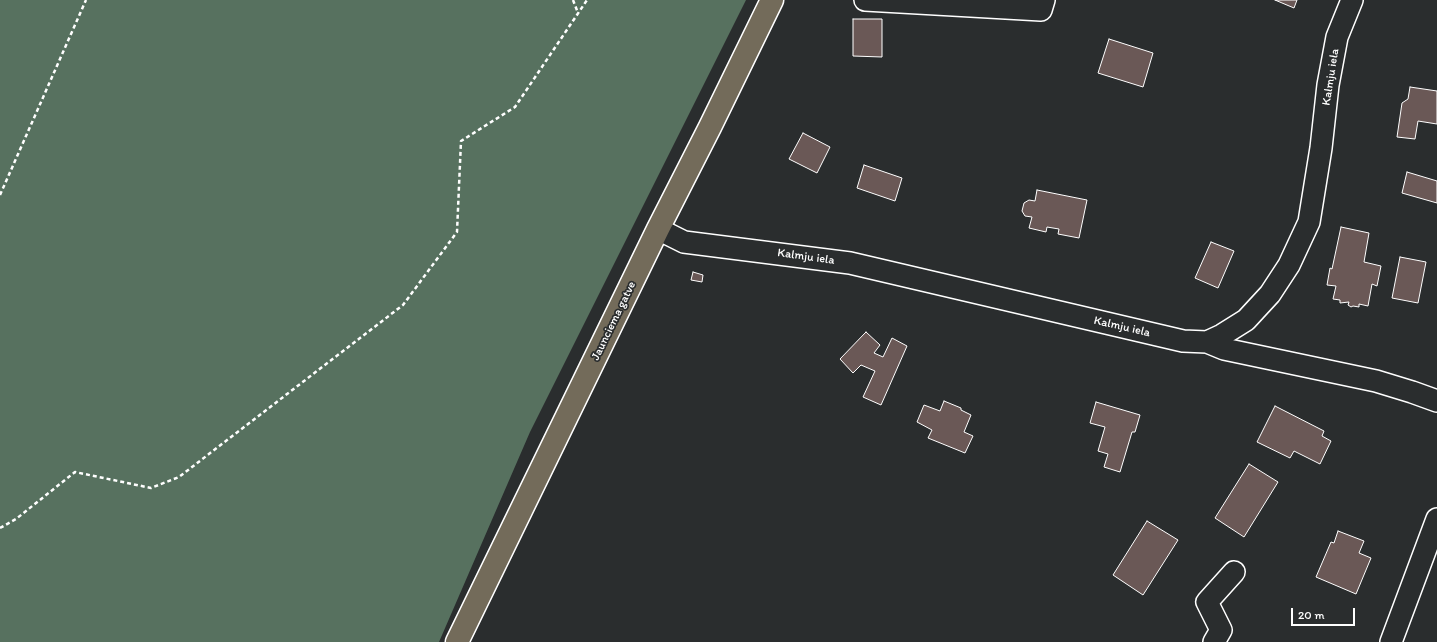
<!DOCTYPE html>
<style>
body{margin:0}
#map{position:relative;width:1437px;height:642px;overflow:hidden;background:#2a2d2e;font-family:Itim,sans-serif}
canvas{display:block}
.scale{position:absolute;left:1291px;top:608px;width:64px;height:18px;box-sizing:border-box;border:2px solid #fff;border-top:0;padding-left:5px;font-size:12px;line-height:14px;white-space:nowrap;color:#fff;-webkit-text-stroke:3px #2a2d2e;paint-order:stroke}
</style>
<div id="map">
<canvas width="1437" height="642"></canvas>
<div class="scale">20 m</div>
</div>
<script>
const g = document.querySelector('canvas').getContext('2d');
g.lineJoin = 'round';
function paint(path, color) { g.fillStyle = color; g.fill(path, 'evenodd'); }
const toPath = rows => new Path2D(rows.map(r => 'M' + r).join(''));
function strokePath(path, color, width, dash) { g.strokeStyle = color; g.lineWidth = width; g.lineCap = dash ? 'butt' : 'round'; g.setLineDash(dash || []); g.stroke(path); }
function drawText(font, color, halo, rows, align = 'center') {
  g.font = font + ' Itim,sans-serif'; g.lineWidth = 3.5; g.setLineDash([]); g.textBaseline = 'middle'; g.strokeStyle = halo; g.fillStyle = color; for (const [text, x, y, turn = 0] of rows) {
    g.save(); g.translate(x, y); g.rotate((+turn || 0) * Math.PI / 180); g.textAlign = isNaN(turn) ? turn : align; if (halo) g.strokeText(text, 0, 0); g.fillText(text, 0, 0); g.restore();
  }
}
const green = toPath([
 [0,0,746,0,530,432,439,642,0,642]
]);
const building = toPath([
 [1275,0,1297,0,1294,8,1275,0],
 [853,19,882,19,882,57,853,56,853,19],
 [1109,39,1153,53,1143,87,1098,73,1109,39],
 [1410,87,1437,91,1437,124,1418,121,1415,139,1397,137,1402,103,1408,99,1410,87],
 [803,133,830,147,817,173,789,159,803,133],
 [864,165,902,178,895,201,857,188,864,165],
 [1407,172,1437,181,1437,203,1402,193,1407,172],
 [1037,190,1087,200,1079,238,1058,234,1059,229,1047,227,1046,232,1029,228,1032,217,1025,216,1022,211,1024,203,1029,200,1035,201,1037,190],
 [1341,227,1369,233,1364,262,1381,266,1377,286,1372,284,1368,306,1359,304,1359,307,1353,306,1351,307,1348,305,1349,302,1340,303,1340,300,1333,299,1336,286,1327,285,1330,268,1332,269,1341,227],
 [1211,242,1234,251,1218,288,1195,278,1211,242],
 [1400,257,1426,262,1418,303,1392,298,1400,257],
 [693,272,703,275,702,282,691,280,693,272],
 [866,332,880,345,874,353,883,357,892,338,907,346,881,405,863,397,875,371,861,365,853,373,840,359,866,332],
 [944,401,961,408,961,410,971,415,964,432,973,436,965,453,928,438,932,430,917,422,924,405,940,411,944,401],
 [1096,402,1140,415,1135,432,1132,432,1120,472,1104,467,1108,454,1098,451,1105,427,1090,423,1096,402],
 [1275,406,1324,431,1322,436,1331,441,1320,464,1294,451,1290,458,1257,442,1275,406],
 [1249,464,1278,482,1244,537,1215,518,1249,464],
 [1147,521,1178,540,1143,595,1113,575,1147,521],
 [1338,531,1364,541,1359,553,1371,558,1356,594,1316,577,1331,542,1334,543,1338,531]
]);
const path = toPath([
 [573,0,578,13],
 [0,195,86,0],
 [0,528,16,519,75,472,151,488,179,477,403,305,457,232,461,141,515,107,587,0]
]);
const minor = toPath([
 [865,0,1041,10,1044,0],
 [658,229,684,242,850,263,1183,341,1207,342,1222,335,1246,320,1270,294,1289,265,1309,222,1321,148,1328,85,1337,37,1352,0],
 [1207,342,1224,349,1376,381,1412,392,1437,401],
 [1214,642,1221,630,1207,602,1234,572],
 [1391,642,1437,519]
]);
const primary = toPath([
 [457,642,658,229,710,127,772,0]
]);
const streetNames = [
 ["Kalmju iela",1331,77,-81],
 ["Kalmju iela",806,257,8],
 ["Jaunciema gatve",614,321,-64],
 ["Kalmju iela",1122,327,13]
];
paint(green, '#57715f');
paint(building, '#6a5856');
strokePath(building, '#fff', 1);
strokePath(minor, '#fff', 24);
strokePath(primary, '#fff', 25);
strokePath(path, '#fff', 2.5, [4, 3]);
strokePath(minor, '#2a2d2e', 21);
strokePath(primary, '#736b5a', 22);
drawText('12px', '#fff', '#2a2d2e', streetNames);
</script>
